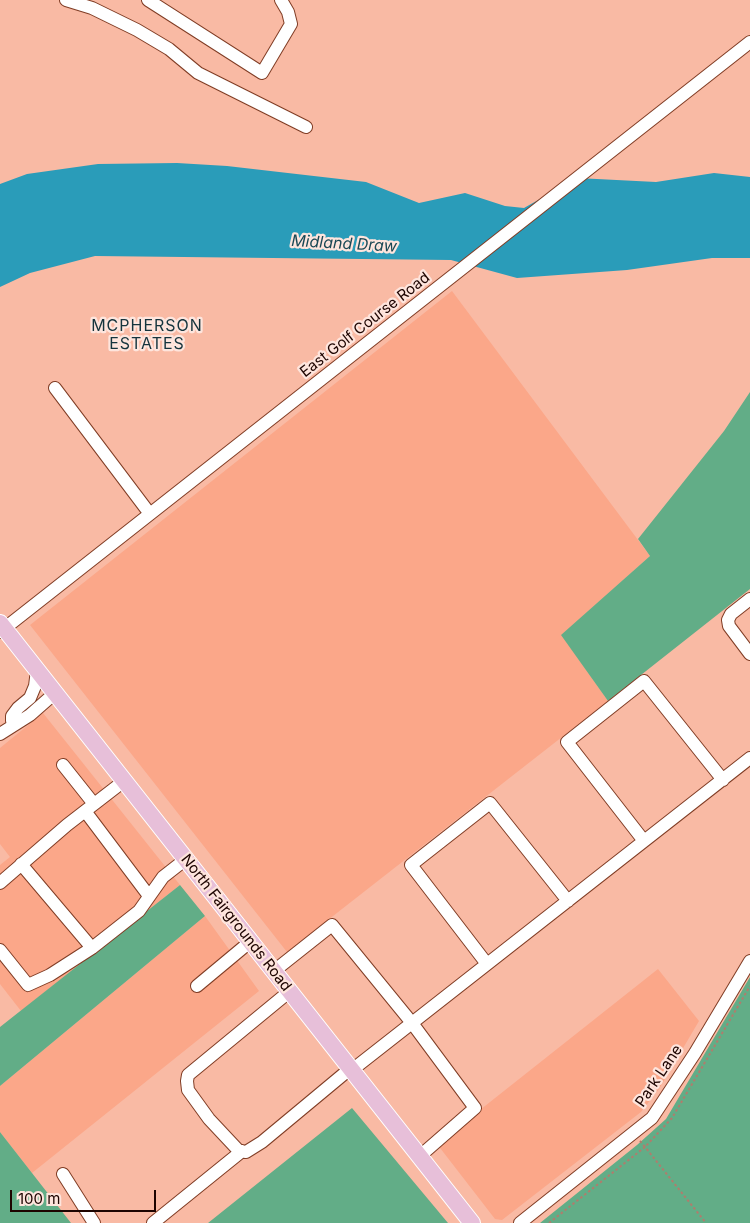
<!DOCTYPE html>
<style>
body{margin:0}
#map{position:relative;width:750px;height:1223px;overflow:hidden;background:#f9baa4;font-family:Inter,sans-serif}
canvas{display:block}
.scale{position:absolute;left:10px;top:1190px;width:146px;height:22px;box-sizing:border-box;border:2px solid #1d0400;border-top:0;padding-left:6px;font-size:15px;line-height:18px;white-space:nowrap;color:#1d0400;-webkit-text-stroke:4px #fee5dd;paint-order:stroke}
</style>
<div id="map">
<canvas width="750" height="1223"></canvas>
<div class="scale">100 m</div>
</div>
<script>
const g = document.querySelector('canvas').getContext('2d');
g.lineJoin = 'round';
function paint(path, color) { g.fillStyle = color; g.fill(path, 'evenodd'); }
const toPath = rows => new Path2D(rows.map(r => 'M' + r).join(''));
function strokePath(path, color, width, dash) { g.strokeStyle = color; g.lineWidth = width; g.lineCap = dash ? 'butt' : 'round'; g.setLineDash(dash || []); g.stroke(path); }
function drawText(font, color, halo, rows, align = 'center') {
  g.font = font + ' Inter,sans-serif'; g.lineWidth = 4.5; g.setLineDash([]); g.textBaseline = 'middle'; g.strokeStyle = halo; g.fillStyle = color; for (const [text, x, y, turn = 0] of rows) {
    g.save(); g.translate(x, y); g.rotate((+turn || 0) * Math.PI / 180); g.textAlign = isNaN(turn) ? turn : align; if (halo) g.strokeText(text, 0, 0); g.fillText(text, 0, 0); g.restore();
  }
}
const built = toPath([
 [452,291,650,556,562,635,608,701,287,952,30,625],
 [43,713,180,885,21,1011,0,984,0,865,10,857,0,844,0,748],
 [205,916,259,991,32,1173,0,1132,0,1086],
 [658,969,699,1021,659,1089,641,1112,502,1220,495,1219,437,1144]
]);
const green = toPath([
 [750,392,750,589,608,701,561,635,650,556,638,539,724,431],
 [180,885,205,916,0,1086,0,1027],
 [750,977,750,1223,540,1223,637,1145,666,1119],
 [352,1108,448,1223,208,1223],
 [0,1132,32,1173,71,1223,0,1223]
]);
const water = toPath([
 [177,163,227,166,366,182,419,203,465,193,505,206,524,208,577,178,656,182,714,173,750,177,750,258,712,258,627,270,517,278,451,260,95,256,30,273,0,287,0,184,27,174,98,164]
]);
const path = toPath([
 [640,1141,645,1147,672,1118,750,986],
 [549,1223,645,1147,706,1223]
]);
const minor = toPath([
 [66,0,92,8,137,30,169,49,198,73,306,127],
 [148,0,262,73,291,24,288,12,281,0],
 [55,388,150,514],
 [750,599,731,614,728,620,729,626,750,654],
 [0,632,750,42],
 [15,724,12,721,12,716,18,708,30,698,35,686,37,670],
 [0,734,30,715,55,693],
 [63,765,94,804],
 [85,811,149,896],
 [644,841,567,742,644,681,723,780],
 [21,864,92,948],
 [0,883,67,825,124,781],
 [0,950,28,985,50,975,92,948,139,911,163,877,186,859],
 [487,964,411,865,490,803,568,901],
 [274,971,332,925,412,1023,475,1108,420,1156],
 [197,986,251,941],
 [290,991,188,1075,187,1081,188,1090,209,1119,239,1151,246,1152,262,1142,351,1068],
 [352,1070,750,758],
 [63,1174,94,1223],
 [153,1223,242,1151],
 [520,1223,652,1118,695,1053,750,961]
]);
const major = toPath([
 [0,623,472,1223]
]);
const streetNames = [
 ["East Golf Course Road",365,325,-38],
 ["North Fairgrounds Road",236,923,52],
 ["Park Lane",659,1076,-56]
];
const waterNames = [
 ["Midland Draw",344,244,3]
];
const neighbourhoodNames = [
 ["MCPHERSON",147,326],
 ["ESTATES",147,344]
];
paint(built, '#fba789');
paint(green, '#62ad87');
paint(water, '#2a9cb9');
strokePath(minor, '#803d25', 14);
strokePath(major, '#fff', 18);
strokePath(path, '#af7d6d', 2, [2.5, 2.5]);
strokePath(minor, '#fff', 12);
strokePath(major, '#e7bfd9', 16);
drawText('15px', '#1d0400', '#fee5dd', streetNames);
drawText('italic 16px', '#1a4855', '#fee5dd', waterNames);
g.letterSpacing = '1px';
drawText('16px', '#15343d', '#fee5dd', neighbourhoodNames);
g.letterSpacing = '0px';
</script>
